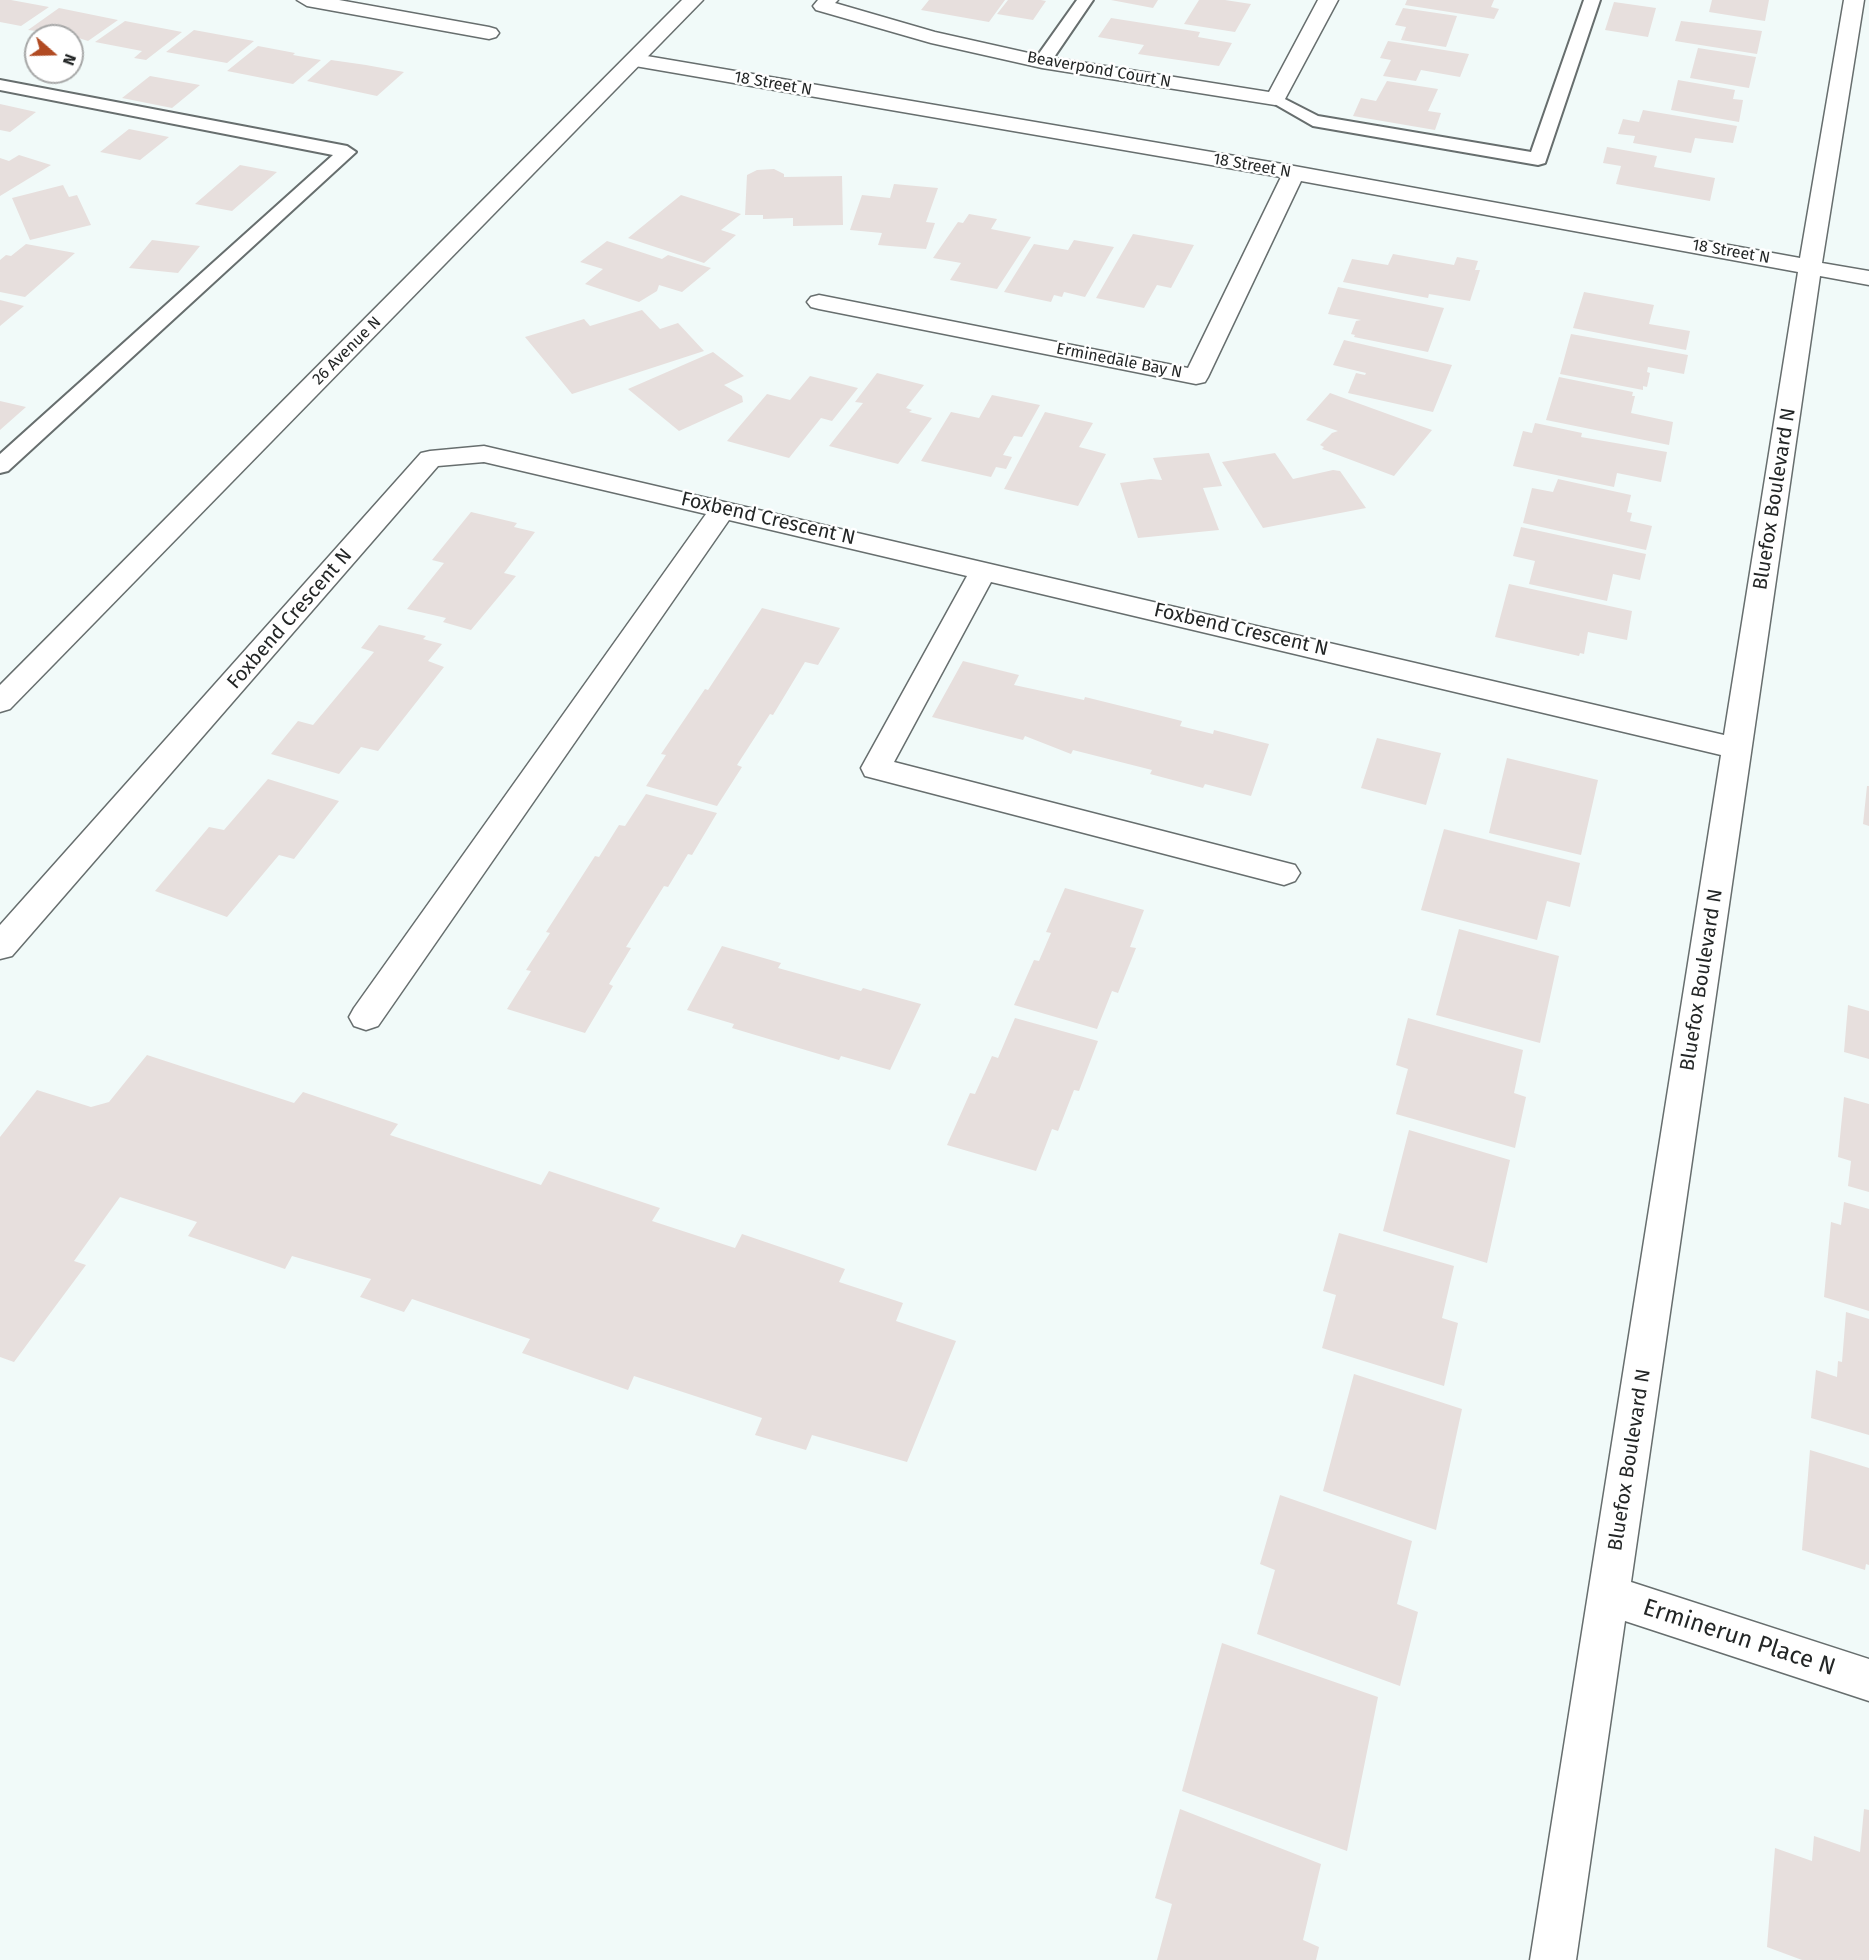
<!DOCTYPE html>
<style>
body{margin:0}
#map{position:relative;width:1869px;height:1960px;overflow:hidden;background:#f1faf9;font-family:"Fira Sans",sans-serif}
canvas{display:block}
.north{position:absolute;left:24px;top:24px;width:60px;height:60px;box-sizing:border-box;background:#fff;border:2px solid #a7a8a8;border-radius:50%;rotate:110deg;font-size:16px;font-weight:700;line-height:24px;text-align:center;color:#232626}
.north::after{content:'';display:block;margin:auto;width:21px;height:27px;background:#b14b23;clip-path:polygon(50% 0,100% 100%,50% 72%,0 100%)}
</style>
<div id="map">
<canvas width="1869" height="1960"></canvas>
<div class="north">N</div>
</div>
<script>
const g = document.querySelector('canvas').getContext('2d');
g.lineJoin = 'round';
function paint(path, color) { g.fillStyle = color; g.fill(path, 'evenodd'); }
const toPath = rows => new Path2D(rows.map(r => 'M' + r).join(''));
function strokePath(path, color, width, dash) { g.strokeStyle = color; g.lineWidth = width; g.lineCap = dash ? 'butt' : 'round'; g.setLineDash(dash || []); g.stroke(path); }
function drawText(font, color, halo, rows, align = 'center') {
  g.font = font + ' "Fira Sans",sans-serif'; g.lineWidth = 5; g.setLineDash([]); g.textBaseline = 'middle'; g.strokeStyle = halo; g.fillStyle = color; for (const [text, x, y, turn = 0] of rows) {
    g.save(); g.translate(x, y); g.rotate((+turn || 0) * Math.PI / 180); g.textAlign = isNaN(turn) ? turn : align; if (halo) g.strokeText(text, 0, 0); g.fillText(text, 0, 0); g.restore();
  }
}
const building = toPath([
 [0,0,11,0,49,7,21,26,0,22],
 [929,0,1005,0,989,22,921,10],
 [1008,0,1041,0,1046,1,1033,20,997,14],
 [1111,0,1158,0,1153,8],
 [1199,0,1225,0,1251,4,1235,32,1184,24],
 [1407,0,1494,0,1491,7,1499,9,1494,19,1405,5],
 [1712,0,1769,0,1765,21,1709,12],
 [1614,2,1656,8,1648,37,1605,30],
 [59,8,118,20,88,41,72,36,28,30],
 [1403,8,1457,16,1446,47,1401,40,1406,27,1395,25],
 [1111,18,1200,32,1198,37,1232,43,1219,66,1138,54,1144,45,1098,37],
 [125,21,182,32,146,60,134,58,142,51,95,42],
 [1681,21,1762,31,1757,54,1675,41],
 [194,30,254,41,227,63,166,52],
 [1388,41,1469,54,1460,77,1421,70,1416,81,1383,76,1391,60,1380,58],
 [258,46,295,53,293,55,321,60,293,84,227,71],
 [1698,48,1756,57,1749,88,1690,78],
 [331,60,366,65,404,72,377,96,307,81],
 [150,76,200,85,172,108,122,98],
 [1678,80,1735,90,1733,99,1743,100,1739,122,1671,110],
 [1387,81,1438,89,1428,111,1441,113,1435,130,1353,116,1361,98,1376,101],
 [0,104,36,112,10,132,0,130],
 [1643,110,1737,126,1733,143,1695,138,1691,153,1633,143,1635,136,1618,134,1623,119,1639,122],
 [129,129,169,137,140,160,100,152],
 [1607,147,1657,156,1654,167,1715,178,1710,201,1616,184,1621,166,1603,163],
 [19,155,51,165,0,196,0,158,9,161],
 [240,165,277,172,232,211,195,204],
 [774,169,784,174,784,177,842,176,843,225,793,226,793,218,763,219,763,215,745,215,747,175,757,170],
 [894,184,938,188,926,222,935,223,926,249,878,245,882,233,850,230,862,195,890,198],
 [63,185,69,197,77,195,91,225,30,240,12,198],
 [681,195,741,214,721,230,736,235,704,263,628,238],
 [969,214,997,219,991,229,1031,237,997,289,950,280,961,263,933,258,958,222,963,223],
 [1133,234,1194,245,1171,288,1157,285,1144,308,1096,298],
 [152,240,200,246,178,273,129,268],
 [1074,240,1114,247,1085,297,1064,292,1062,297,1054,295,1051,302,1004,292,1034,244,1068,250],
 [607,241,662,259,668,255,711,268,682,292,659,285,657,291,639,302,585,284,603,269,580,262],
 [26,244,75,253,25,297,0,292,0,260,6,255,11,256],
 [1393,254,1454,265,1457,257,1478,261,1475,270,1480,270,1470,301,1429,294,1428,298,1343,282,1352,259,1388,265],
 [1338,287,1444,308,1428,352,1354,337,1355,335,1351,334,1356,321,1361,320,1328,314],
 [1584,292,1654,305,1649,324,1690,331,1686,350,1573,328],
 [0,300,24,306,0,326],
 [642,310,660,329,678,323,704,351,572,394,525,337,584,319,590,326],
 [1571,334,1688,355,1684,374,1648,367,1647,372,1650,373,1647,387,1643,386,1643,390,1560,374],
 [1344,340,1452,365,1433,412,1348,393,1356,373,1365,375,1366,373,1333,365],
 [713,352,744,376,724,385,742,396,743,402,679,431,628,389],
 [877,373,924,385,906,408,912,410,909,412,932,418,898,464,829,446,863,403,855,402],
 [810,376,858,388,832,421,821,418,789,458,727,441,767,394,790,400],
 [1559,377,1633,392,1632,396,1635,396,1631,413,1673,422,1669,445,1546,420],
 [1330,393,1374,409,1432,430,1394,476,1322,449,1324,447,1320,445,1332,433,1338,431,1306,420],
 [992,395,1040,405,1022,437,1014,436,1003,455,1012,457,1006,469,996,467,991,477,921,461,951,412,979,418],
 [0,401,26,407,0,430],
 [1045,412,1093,423,1079,447,1106,454,1078,506,1004,489],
 [1535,423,1582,433,1581,437,1667,452,1661,482,1617,473,1614,487,1513,466,1523,431,1532,433],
 [1209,453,1222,486,1203,488,1219,530,1138,538,1120,483,1151,479,1162,480,1153,458],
 [1275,453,1293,479,1333,470,1340,471,1366,508,1263,528,1222,462],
 [1558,479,1631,495,1627,512,1632,513,1630,521,1652,526,1646,550,1523,523,1532,488,1553,492],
 [471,512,517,523,514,527,535,532,504,573,516,576,471,630,443,622,446,618,407,609,444,563,432,560],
 [1521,527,1646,554,1640,580,1613,574,1607,601,1529,584,1535,561,1513,556],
 [1509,584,1632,611,1627,640,1588,632,1584,654,1580,653,1579,656,1495,637],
 [762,608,840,628,818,665,805,662,773,715,770,714,737,765,742,767,717,806,646,786,666,755,661,754,705,689,708,690],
 [379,625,426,636,423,639,442,644,428,661,444,667,378,751,361,747,339,774,271,754,298,721,313,725,374,652,361,648],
 [963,661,1019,675,1014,685,1084,700,1085,697,1182,721,1180,726,1213,734,1214,730,1269,744,1251,796,1205,784,1203,788,1150,774,1152,770,1073,750,1071,754,1025,736,1023,740,932,717],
 [1377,738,1441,753,1426,805,1361,788],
 [1507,758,1598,780,1581,855,1489,833],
 [268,779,339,801,294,859,279,855,227,917,155,891,209,827,224,830],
 [1867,786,1869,786,1869,826,1863,824],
 [646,794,717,813,692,855,688,854,668,887,664,886,626,947,631,948,609,984,613,986,585,1033,507,1009,531,971,526,970,550,933,546,932,595,856,599,857,619,825,625,826],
 [1444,829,1580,863,1570,907,1547,901,1537,940,1421,910],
 [1065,888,1144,910,1130,947,1136,948,1118,993,1112,991,1097,1029,1014,1005,1034,960,1039,961,1051,933,1046,932],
 [1459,929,1559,956,1540,1043,1436,1015],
 [722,946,781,963,778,968,861,991,863,988,921,1004,890,1070,841,1056,839,1060,732,1028,734,1024,687,1010],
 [1848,1005,1869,1011,1869,1059,1844,1052],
 [1015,1018,1098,1041,1079,1091,1074,1090,1058,1131,1052,1129,1036,1171,947,1145,970,1093,975,1094,992,1056,998,1058],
 [1408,1018,1523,1050,1514,1093,1526,1097,1515,1148,1396,1114,1408,1069,1396,1065],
 [147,1055,294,1103,303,1092,398,1124,390,1135,541,1185,549,1171,660,1208,652,1221,735,1248,742,1234,845,1269,839,1282,903,1303,896,1321,956,1341,907,1462,812,1435,806,1450,755,1435,762,1418,634,1376,628,1390,522,1353,530,1339,412,1299,404,1312,360,1297,371,1279,292,1256,285,1269,188,1236,197,1222,120,1197,74,1261,86,1265,14,1362,0,1357,0,1137,37,1090,91,1107,109,1102],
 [1844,1097,1869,1104,1869,1192,1848,1186,1851,1161,1838,1157],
 [1409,1130,1510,1160,1487,1263,1383,1231],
 [1844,1202,1869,1209,1869,1311,1824,1297,1831,1222,1841,1225],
 [1339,1233,1454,1266,1442,1318,1458,1323,1444,1386,1322,1348,1336,1295,1323,1291],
 [1846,1312,1869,1319,1869,1435,1811,1418,1816,1370,1837,1377,1838,1361,1842,1362],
 [1354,1374,1462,1409,1436,1530,1323,1491],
 [1810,1450,1869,1468,1869,1565,1866,1564,1865,1570,1802,1550],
 [1280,1495,1412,1541,1397,1604,1418,1612,1400,1686,1257,1634,1275,1570,1260,1564],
 [1222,1643,1378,1697,1347,1851,1182,1791],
 [1180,1809,1321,1864,1303,1940,1319,1947,1316,1960,1157,1960,1172,1904,1155,1898],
 [1864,1809,1869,1810,1869,1960,1802,1960,1767,1947,1775,1848,1812,1861,1814,1836,1860,1852]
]);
const lane = toPath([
 [1077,0,1093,0,1048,66,1036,66,1033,62,1077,0],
 [1584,0,1600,0,1545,163,1538,165,1313,126,1266,99,1275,94,1318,116,1531,152,1584,0],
 [0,80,347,146,356,152,8,471,0,473,0,454,333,155,0,90,0,80]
]);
const street = toPath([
 [297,0,339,0,489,27,496,29,499,33,496,37,489,39,307,6,297,0],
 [818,0,838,0,835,3,935,32,1042,56,1269,92,1318,0,1338,0,1285,99,1282,103,1275,105,1042,68,931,43,816,10,813,6,818,0],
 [1844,0,1864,0,1822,263,1869,271,1869,285,1820,276,1631,1582,1869,1659,1869,1701,1625,1621,1576,1960,1530,1960,1721,755,991,582,894,762,1295,865,1300,873,1295,881,1284,885,865,776,861,768,967,576,729,520,378,1026,366,1030,354,1026,349,1017,354,1008,706,514,484,462,438,466,12,956,0,959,0,925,421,453,430,451,484,446,1724,735,1798,272,1301,181,1208,377,1205,382,1196,384,819,309,811,307,807,302,811,297,819,295,1188,368,1281,177,635,66,628,64,625,60,628,56,635,54,1294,166,1800,258,1844,0]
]);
const secondary = toPath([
 [682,0,703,0,10,709,0,712,0,685,682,0]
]);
const farStreetnames = [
 ["Beaverpond Court N",1099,70,10],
 ["18 Street N",773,84,10],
 ["18 Street N",1252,166,10],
 ["18 Street N",1731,252,10],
 ["26 Avenue N",347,351,-45],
 ["Erminedale Bay N",1119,361,11]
];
const streetNames = [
 ["Bluefox Boulevard N",1775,499,-81],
 ["Foxbend Crescent N",768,519,13],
 ["Foxbend Crescent N",290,619,-49],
 ["Foxbend Crescent N",1241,630,13],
 ["Bluefox Boulevard N",1702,980,-81],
 ["Bluefox Boulevard N",1630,1460,-81]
];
const nearStreetnames = [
 ["Erminerun Place N",1739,1638,18]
];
paint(building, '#e7dfdd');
strokePath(lane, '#676e6e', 4);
strokePath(street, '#676e6e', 3);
strokePath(secondary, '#676e6e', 3);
paint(lane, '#fff');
paint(street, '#fff');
paint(secondary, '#fff');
drawText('16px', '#232626', '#fff', farStreetnames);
drawText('20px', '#232626', '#fff', streetNames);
drawText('24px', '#232626', '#fff', nearStreetnames);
</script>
